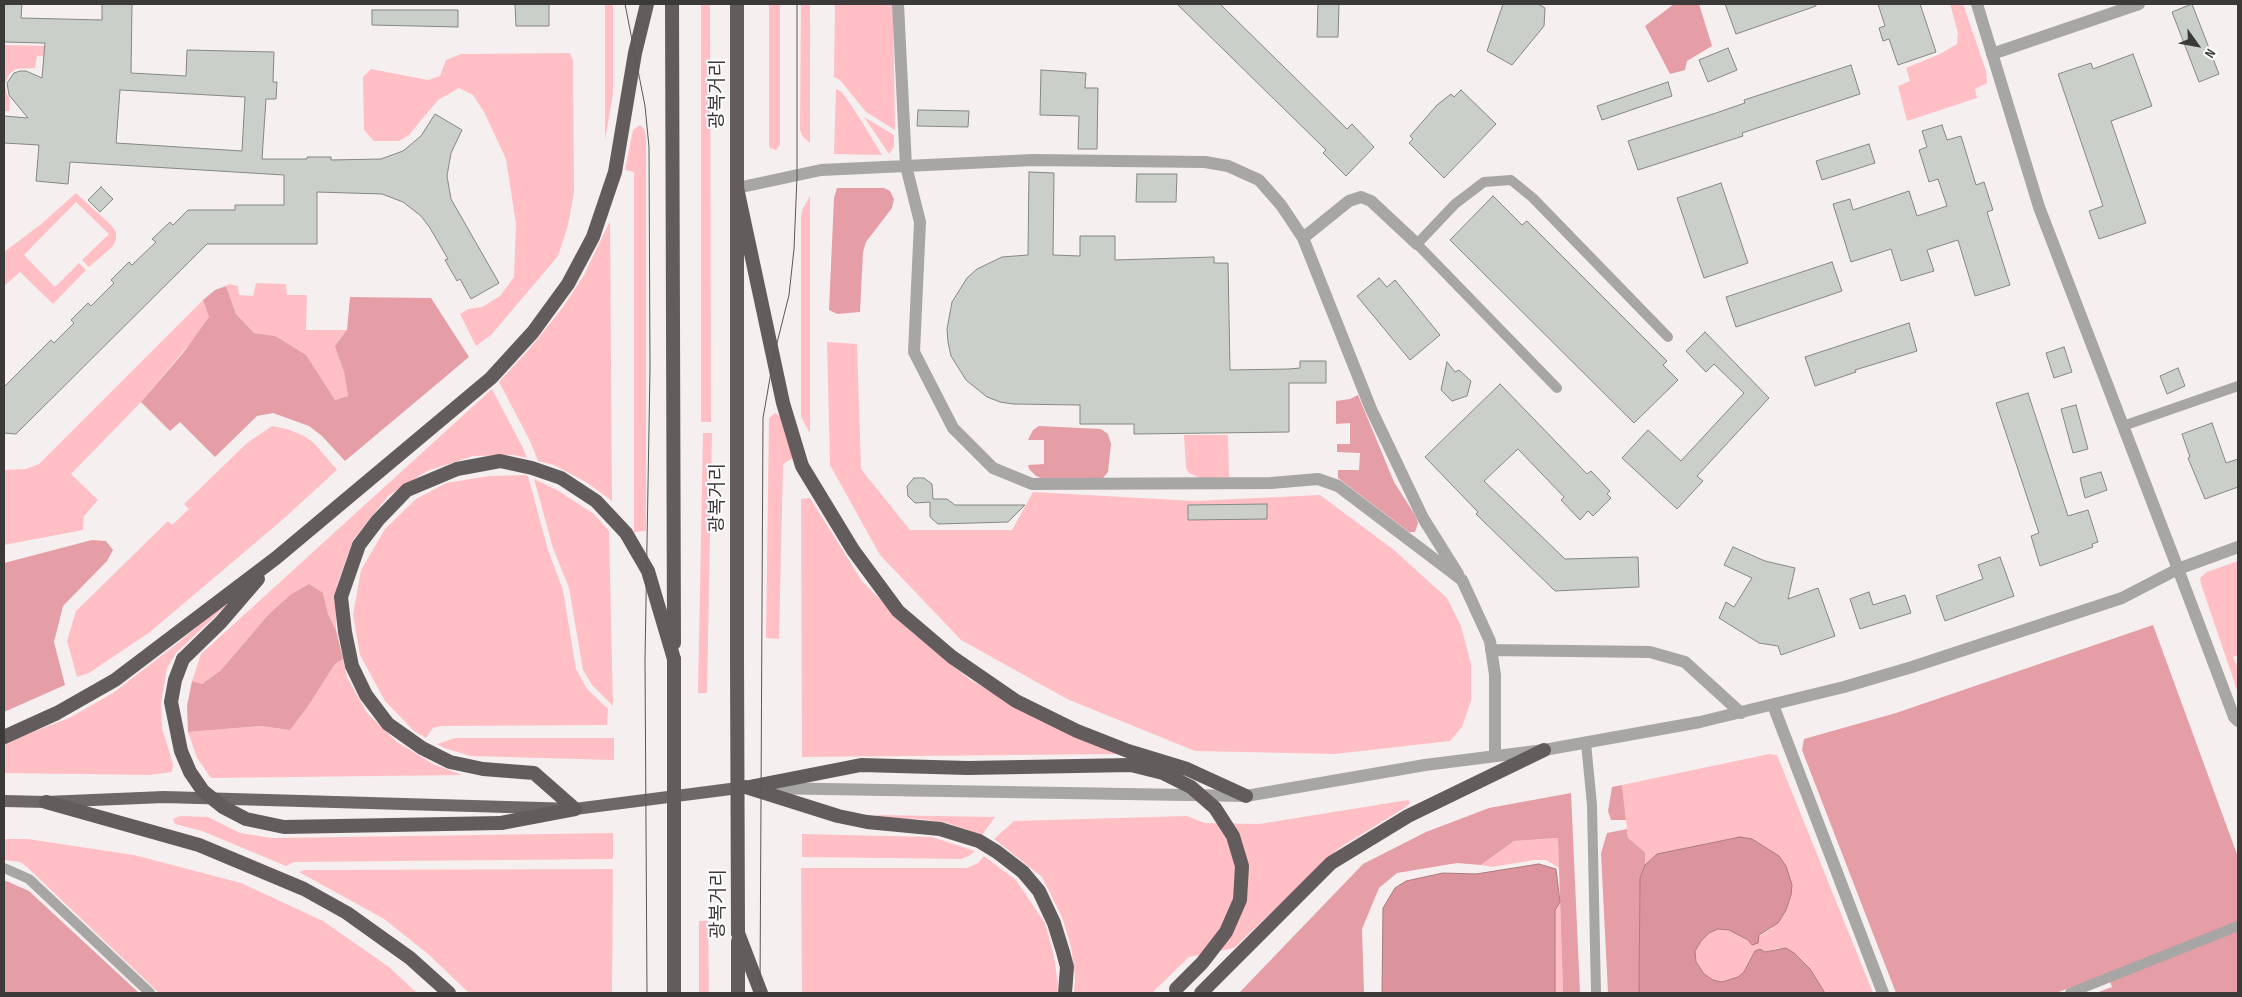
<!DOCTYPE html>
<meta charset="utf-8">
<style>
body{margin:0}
#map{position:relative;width:2242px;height:997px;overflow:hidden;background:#f6efef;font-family:"Sofia Sans Condensed",sans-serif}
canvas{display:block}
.frame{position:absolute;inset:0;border:5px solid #3c3939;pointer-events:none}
.north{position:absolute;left:2172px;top:20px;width:50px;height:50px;-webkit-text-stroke:4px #fffefe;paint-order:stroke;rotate:122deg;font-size:14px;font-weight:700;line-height:20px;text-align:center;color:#3c3939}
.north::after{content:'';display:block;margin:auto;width:18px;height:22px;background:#3c3939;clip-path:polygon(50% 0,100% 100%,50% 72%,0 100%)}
</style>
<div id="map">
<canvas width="2242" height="997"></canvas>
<div class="frame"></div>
<div class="north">N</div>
</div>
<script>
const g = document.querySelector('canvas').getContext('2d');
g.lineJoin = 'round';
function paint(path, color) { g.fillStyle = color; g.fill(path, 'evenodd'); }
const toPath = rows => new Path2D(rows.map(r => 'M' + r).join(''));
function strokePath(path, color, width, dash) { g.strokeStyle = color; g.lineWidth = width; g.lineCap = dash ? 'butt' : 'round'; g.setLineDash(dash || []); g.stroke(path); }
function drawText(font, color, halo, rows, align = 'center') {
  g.font = font + ' "Sofia Sans Condensed","Noto Sans KR",sans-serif'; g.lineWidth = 4; g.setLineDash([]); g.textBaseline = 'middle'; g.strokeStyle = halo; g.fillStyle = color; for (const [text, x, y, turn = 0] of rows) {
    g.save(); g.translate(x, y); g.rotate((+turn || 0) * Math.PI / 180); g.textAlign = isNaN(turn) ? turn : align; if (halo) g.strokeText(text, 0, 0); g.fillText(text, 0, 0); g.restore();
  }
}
const green = toPath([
 [605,4,613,4,613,94,605,140],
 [701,4,710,4,711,422,701,422],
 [769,4,780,4,780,145,776,150,770,148,769,145],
 [801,4,810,4,810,143,803,137,800,130],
 [835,4,893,4,895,130,866,112,840,80,834,77],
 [1950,4,1963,4,1986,71,1987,83,1975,89,1977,98,1907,121,1898,86,1910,81,1906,68,1940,54,1957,44,1958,33],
 [4,45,87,47,86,55,37,56,35,68,16,69,9,74,5,84,7,95,10,99,9,111,4,111],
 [570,53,573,61,574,193,568,225,558,256,492,334,476,346,460,314,468,309,482,307,500,296,514,277,516,224,506,159,484,112,473,95,459,88,438,100,409,135,399,141,374,141,364,130,363,77,371,69,428,80,440,76,446,60,461,54],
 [836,89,842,92,859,117,882,155,834,154],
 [864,117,894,135,894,147,889,154],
 [640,125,644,129,646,136,646,531,634,532,634,172,625,170,633,130],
 [76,193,111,225,116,232,116,240,112,247,89,267,82,260,109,234,76,202,24,255,55,287,79,263,86,270,53,304,20,272,4,286,4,252,40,225],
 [810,196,810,433,801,417,801,216,803,208],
 [610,221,612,501,586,482,554,465,538,461,530,441,499,382,531,347,563,307,584,275],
 [256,283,286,284,287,295,307,295,306,330,347,330,344,372,348,396,335,400,275,336,254,333,236,314,226,286,229,284,238,286,239,295,253,296],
 [203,300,209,317,196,336,141,402,71,474,98,500,84,516,83,530,4,545,4,470,26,469,39,464],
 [827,342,857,344,861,469,910,530,1012,530,1033,492,1195,501,1320,495,1394,550,1447,598,1461,626,1471,664,1471,701,1462,727,1450,741,1335,754,1195,751,1067,699,961,640,880,555,830,465],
 [492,389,523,448,527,458,513,455,473,456,427,471,388,496,353,540,337,585,336,630,328,614,323,593,290,595,268,615,221,670,202,684,192,681,201,654],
 [775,413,780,416,793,458,783,464,779,639,766,638,769,418],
 [272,426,287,429,304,436,314,443,337,470,281,521,150,632,89,673,77,677,67,641,76,611,168,521,172,525,189,509,184,504,247,443],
 [703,433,712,433,707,693,698,693],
 [1184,435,1228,435,1229,477,1200,478,1189,473,1186,468],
 [525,475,528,476,548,550,563,590,576,669,587,689,608,709,607,725,441,726,433,728,426,738,414,731,385,701,360,655,353,615,361,570,385,529,416,499,446,483,489,476],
 [534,479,557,490,594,514,609,531,613,706,592,685,583,670,569,588,553,548],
 [810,498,862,581,913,633,969,679,1027,712,1122,754,802,757,801,499],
 [2238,561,2238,655,2233,657,2238,668,2238,693,2201,584,2200,578,2207,572],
 [228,600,230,602,176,653,167,668,161,703,162,728,173,764,172,772,150,775,4,773,4,743,69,718,113,693,178,643],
 [343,659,347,677,367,713,397,742,433,764,462,775,211,778,197,758,188,732,261,726,290,730,335,664],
 [455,738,614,738,614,760,471,756,444,748,437,744],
 [1769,754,1777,755,1873,993,1825,993,1810,969,1779,948,1765,952,1760,949,1755,951,1744,972,1738,977,1722,982,1713,980,1704,974,1696,962,1695,951,1701,941,1709,933,1718,929,1729,930,1750,942,1772,928,1733,838,1657,854,1645,865,1645,852,1628,838,1622,785],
 [1408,800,1410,803,1406,807,1339,848,1234,948,1189,957,1152,993,1074,993,1075,976,1071,947,1062,917,1042,877,994,839,1014,821,1187,816,1205,823,1259,824],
 [877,815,995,817,982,835,947,823,921,819,878,818],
 [180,816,208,817,240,833,272,838,613,833,613,859,294,862,286,866,202,831,175,824,173,819],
 [802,834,932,837,975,851,969,856,961,859,802,857],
 [1558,838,1559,868,1546,860,1534,860,1492,867,1481,865,1514,841],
 [4,839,28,839,134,855,241,883,323,921,389,967,417,993,159,993,27,867,20,862,4,860],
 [984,856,1016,880,1045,923,1054,956,1058,986,1057,993,802,993,801,868,967,868,978,863],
 [613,869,612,993,469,993,428,954,384,919,299,872,305,870],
 [1560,902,1563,993,1555,993,1555,910],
 [699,921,708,921,709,993,699,993]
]);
const forest = toPath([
 [1674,4,1699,4,1712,46,1687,61,1685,70,1670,74,1645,26],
 [837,188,884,188,890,191,894,199,892,208,866,242,863,252,860,312,837,314,829,310,834,198],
 [226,286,236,314,254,333,275,336,306,355,335,400,348,396,344,372,335,346,347,330,350,297,431,298,469,357,345,461,322,436,309,426,273,413,257,416,215,457,180,422,170,431,141,402,183,353,209,317,203,300,215,290],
 [1358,395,1394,482,1415,515,1418,523,1415,532,1409,532,1338,478,1338,470,1359,470,1360,453,1337,452,1337,444,1350,444,1350,423,1336,424,1336,401,1350,399],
 [1039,426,1101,429,1108,434,1111,444,1108,472,1103,478,1043,479,1036,476,1029,469,1028,465,1044,464,1044,440,1028,440,1033,430],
 [92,540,106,541,113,550,107,561,63,606,54,642,65,685,4,712,4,563],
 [309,584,323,593,328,614,336,630,343,659,335,664,308,706,290,730,261,726,188,732,187,706,192,681,202,684,221,670,268,615,290,595],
 [2153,625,2238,857,2238,993,2096,993,2112,987,2107,974,2056,993,1896,993,1802,750,1804,739,1896,713],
 [1622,785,1626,820,1611,820,1608,811,1612,787],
 [1571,793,1580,993,1563,993,1558,838,1514,841,1481,865,1457,863,1397,873,1379,888,1362,929,1364,993,1239,993,1363,864,1426,832,1489,808],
 [1627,829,1628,838,1645,852,1645,865,1640,878,1639,993,1608,993,1601,853,1607,833],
 [4,880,29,891,139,993,4,993]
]);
const water = toPath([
 [1740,837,1752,839,1779,856,1786,866,1792,885,1791,895,1786,910,1778,923,1759,935,1758,943,1752,945,1748,940,1729,930,1718,929,1709,933,1701,941,1695,951,1696,962,1704,974,1713,980,1722,982,1738,977,1744,972,1755,951,1760,949,1765,952,1786,948,1794,953,1810,969,1825,993,1639,993,1640,878,1645,865,1657,854,1740,837],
 [1539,864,1556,869,1560,902,1555,910,1555,993,1382,993,1383,908,1395,888,1406,881,1443,873,1476,874,1539,864]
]);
const building = toPath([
 [4,4,22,4,21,18,102,20,102,4,132,4,131,73,186,76,187,50,274,52,273,82,277,82,276,99,266,99,262,159,307,159,307,157,331,157,331,160,381,159,403,151,421,136,435,114,462,130,451,153,447,176,451,199,499,283,471,299,460,279,457,281,445,260,448,259,430,228,421,216,403,202,382,194,317,192,317,244,207,244,16,434,4,433,4,387,51,340,54,343,74,323,71,320,88,303,91,306,114,283,111,280,129,262,132,265,156,242,152,239,170,222,173,225,188,210,235,210,235,205,284,205,284,175,70,162,68,184,36,181,39,145,4,143,4,116,28,118,9,95,7,83,14,73,20,71,26,71,42,78,45,43,4,42,4,4],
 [120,90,245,97,242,151,116,143,120,90],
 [515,4,549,4,549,26,516,26,515,4],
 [1177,4,1220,4,1347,129,1352,124,1374,147,1346,176,1323,153,1326,150,1177,4],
 [1318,4,1339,4,1338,37,1317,37,1318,4],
 [1503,4,1538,4,1545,8,1544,26,1512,65,1487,51,1503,4],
 [1725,4,1816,4,1816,6,1736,34,1725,4],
 [1878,4,1920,4,1936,52,1898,65,1889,39,1883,41,1879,28,1885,26,1878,4],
 [2192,4,2219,74,2199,82,2172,12,2192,4],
 [372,10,458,10,458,27,372,25,372,10],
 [1728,48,1737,70,1708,82,1699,60,1728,48],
 [2133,54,2152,106,2111,121,2146,223,2099,239,2089,211,2103,206,2058,74,2091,63,2093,69,2133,54],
 [1851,65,1860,94,1742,133,1743,136,1638,170,1628,141,1716,113,1745,103,1744,100,1851,65],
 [1041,70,1086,73,1085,88,1098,88,1097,149,1078,149,1079,116,1040,115,1041,70],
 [1668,82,1672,96,1602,120,1597,106,1668,82],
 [1461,90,1496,124,1444,178,1409,143,1413,139,1410,136,1437,105,1451,94,1454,97,1461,90],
 [918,110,969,111,968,127,917,126,918,110],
 [1942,125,1947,140,1961,136,1976,185,1984,182,1993,210,1987,212,2010,285,1975,296,1958,240,1927,250,1934,271,1901,281,1891,249,1851,262,1833,204,1850,199,1853,210,1909,191,1917,216,1947,206,1938,179,1929,182,1919,150,1927,147,1922,131,1942,125],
 [1869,144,1875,163,1822,180,1816,161,1869,144],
 [1029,172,1054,173,1053,255,1080,256,1080,236,1115,236,1115,260,1214,257,1214,263,1228,263,1230,370,1289,369,1300,368,1300,361,1326,361,1326,383,1289,383,1289,432,1134,434,1134,424,1080,424,1080,405,1013,404,1000,402,987,397,966,380,951,356,948,342,947,329,952,302,967,278,977,269,1002,257,1028,255,1029,172],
 [1137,174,1177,174,1176,202,1136,202,1137,174],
 [1721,183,1748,263,1704,278,1677,198,1721,183],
 [101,187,113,199,100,212,88,200,101,187],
 [1493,196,1522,225,1527,221,1667,361,1663,365,1678,380,1634,423,1450,240,1493,196],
 [1832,262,1842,291,1736,327,1726,297,1832,262],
 [1379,278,1387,287,1395,280,1440,335,1410,360,1357,296,1379,278],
 [1909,323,1917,351,1855,370,1856,372,1815,386,1805,357,1909,323],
 [1705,332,1769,398,1697,476,1703,481,1677,509,1622,458,1648,430,1681,461,1744,393,1714,364,1706,372,1686,351,1705,332],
 [2064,347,2072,372,2054,378,2046,353,2064,347],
 [1447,362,1455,372,1459,370,1471,381,1467,396,1452,401,1441,390,1447,362],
 [2178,368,2185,386,2167,394,2160,376,2178,368],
 [1500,384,1587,474,1591,471,1610,491,1607,494,1611,498,1593,516,1588,511,1580,520,1561,500,1564,497,1518,449,1484,481,1565,559,1638,557,1639,587,1555,591,1476,514,1478,512,1425,457,1500,384],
 [2028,393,2068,516,2088,510,2098,542,2092,544,2093,547,2040,566,2031,536,2039,533,1996,403,2028,393],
 [2076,405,2088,449,2073,453,2061,409,2076,405],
 [2212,423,2226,463,2238,459,2238,487,2205,499,2188,458,2190,457,2182,434,2212,423],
 [2101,472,2107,490,2085,498,2080,478,2101,472],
 [914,478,924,478,932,484,933,499,947,499,955,505,1025,505,1008,522,938,524,930,517,930,502,915,503,908,496,907,486,914,478],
 [1267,504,1267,519,1188,520,1188,505,1267,504],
 [1733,547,1765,561,1795,568,1788,599,1818,588,1835,636,1781,655,1778,646,1759,643,1719,618,1726,602,1734,607,1752,578,1724,565,1733,547],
 [2000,557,2014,596,1945,621,1936,596,1983,579,1978,565,2000,557],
 [1869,592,1873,605,1905,595,1911,613,1860,629,1850,599,1869,592]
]);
const service = toPath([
 [1557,388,1417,244,1455,204,1484,182,1511,180,1533,198,1668,337],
 [2123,426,2238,386],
 [1586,743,1592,805,1596,993],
 [4,868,29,879,150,993],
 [2070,993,2238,926]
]);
const minor = toPath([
 [898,4,906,166,920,222,914,352,953,428,993,468,1032,484,1271,483,1318,479,1338,486,1462,580,1490,641,1495,675,1495,755],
 [1992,54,2139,4],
 [737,188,821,170,1033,160,1205,162,1228,166,1259,180,1281,205,1303,238,1371,409,1423,518,1458,574],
 [1303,238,1349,201,1361,197,1371,201,1417,244],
 [2178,569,2234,717,2238,721],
 [1491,650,1650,652,1685,662,1741,713],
 [1773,705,1883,993]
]);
const tertiary = toPath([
 [1977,4,2039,207,2178,569],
 [764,788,1246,796,1425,765,1544,750,1700,722,1844,687,1912,667,2122,598,2178,569,2238,547]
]);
const primary = toPath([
 [4,801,46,802,164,797,575,809,746,787]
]);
const trunk = toPath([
 [672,4,674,643],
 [737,188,783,403,802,466,853,550,898,611,952,657,1016,701,1077,731,1128,751,1187,769,1246,796],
 [737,658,737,4],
 [183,659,221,622,258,579],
 [4,737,57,713,115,680,276,558,491,378,533,332,568,284,593,237,615,172,635,53,647,4],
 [746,787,838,816,867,822,940,829,979,841,997,852,1023,872,1039,891,1054,923,1063,952,1067,967,1065,993],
 [749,787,861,765,968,768],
 [46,802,199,845,304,889,347,913,410,958,449,993],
 [575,809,534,773,483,769,450,762,422,748,388,724,366,695,352,666,345,632,341,597,359,545,378,520,407,490,457,469,500,461,532,468,561,478,596,501,626,533,648,571,674,659],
 [501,823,575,809],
 [738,933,761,993],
 [738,941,738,993],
 [674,993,674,933],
 [1201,993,1331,863,1408,816,1544,750]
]);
const tram = toPath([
 [625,4,645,106,649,147,650,369,645,659,647,993],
 [760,993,763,418,774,355,789,295,794,249,797,177,797,4]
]);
const trunkBridge = toPath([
 [737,658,738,933],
 [183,659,175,680,171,702,181,751,190,772,203,791,223,807,246,819,284,827,501,823],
 [968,768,1131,765,1163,773,1191,787,1215,808,1233,836,1242,866,1240,900,1226,932,1202,963,1176,989],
 [674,933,674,659]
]);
const streetNames = [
 ["광복거리",718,94,-90],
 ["광복거리",718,498,-90],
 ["광복거리",719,904,-90]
];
paint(green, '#ffbfc5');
paint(forest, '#e69ea6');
paint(water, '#db949c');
strokePath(water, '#ab797e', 1);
paint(building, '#cbcfc9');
strokePath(building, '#848782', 1);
strokePath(service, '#a8a5a5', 10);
strokePath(minor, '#a8a5a5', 12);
strokePath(tertiary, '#a8a5a5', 12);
strokePath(primary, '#6d6768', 12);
strokePath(trunk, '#625c5d', 14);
strokePath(tram, '#5a5757', 1);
strokePath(trunkBridge, '#625c5d', 14);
drawText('19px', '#3c3939', '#fffefe', streetNames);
</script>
